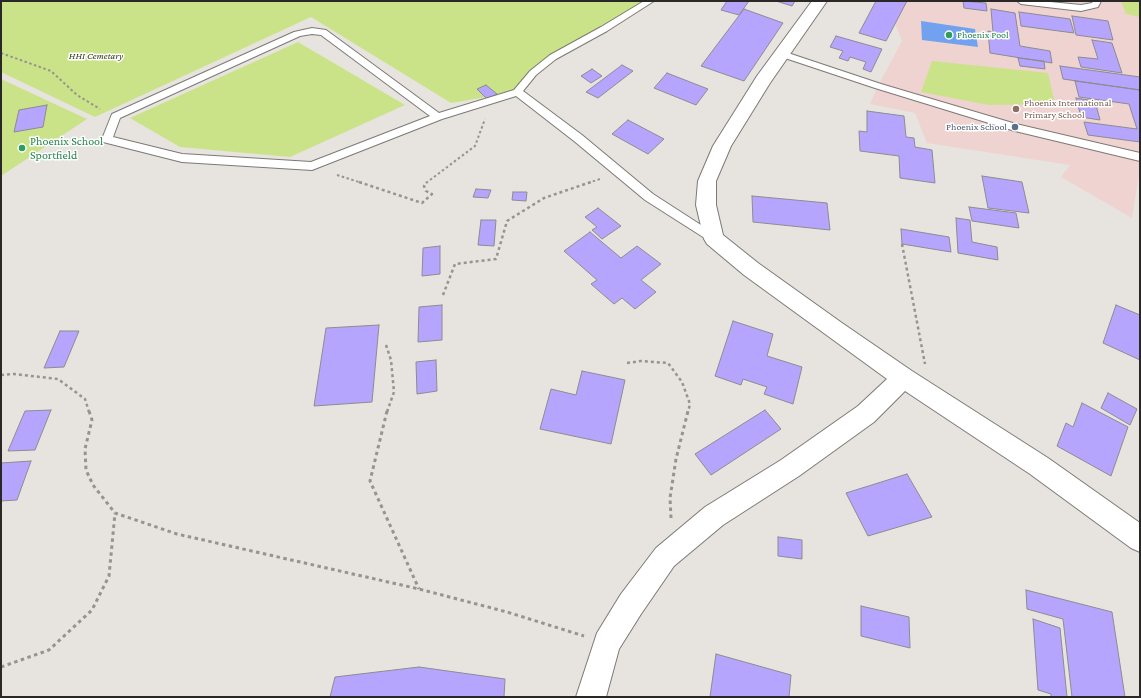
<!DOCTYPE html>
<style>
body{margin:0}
#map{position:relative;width:1141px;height:698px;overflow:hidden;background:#e7e3df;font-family:"Crimson Pro",serif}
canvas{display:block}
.frame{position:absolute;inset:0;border:2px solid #2a2826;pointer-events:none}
</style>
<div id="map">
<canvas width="1141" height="698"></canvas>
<div class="frame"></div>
</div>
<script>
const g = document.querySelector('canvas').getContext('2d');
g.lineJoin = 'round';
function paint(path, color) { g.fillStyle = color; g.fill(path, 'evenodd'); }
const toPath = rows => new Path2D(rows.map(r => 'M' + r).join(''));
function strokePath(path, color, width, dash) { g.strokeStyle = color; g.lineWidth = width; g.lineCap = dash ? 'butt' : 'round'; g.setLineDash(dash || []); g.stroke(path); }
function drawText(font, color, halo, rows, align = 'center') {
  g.font = font + ' "Crimson Pro",serif'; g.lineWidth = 3; g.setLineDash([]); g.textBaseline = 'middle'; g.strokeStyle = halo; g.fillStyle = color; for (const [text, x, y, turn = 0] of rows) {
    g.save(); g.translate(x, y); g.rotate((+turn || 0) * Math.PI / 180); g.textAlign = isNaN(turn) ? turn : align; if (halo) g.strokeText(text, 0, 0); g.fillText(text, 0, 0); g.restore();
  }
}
const education = toPath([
 [886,1,1062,1,1074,3,1074,1,1140,1,1140,168,1132,218,1061,177,1070,165,927,143,915,113,870,104,878,86,902,41]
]);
const green = toPath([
 [1,1,653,1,554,58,515,92,451,103,311,17,95,117,1,72],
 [1121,1,1140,1,1140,17,1126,14],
 [298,42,405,105,290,157,180,147,130,118],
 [932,61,1048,73,1055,104,989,105,921,92],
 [1,79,87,119,1,176]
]);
const water = toPath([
 [921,21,975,29,978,47,922,40]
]);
const building = toPath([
 [727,1,749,1,739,15,721,10,727,1],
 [776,1,795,1,792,6,776,1],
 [876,1,907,1,886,41,859,33,876,1],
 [963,1,986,3,987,11,964,8,963,1],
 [744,9,783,23,744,81,701,66,744,9],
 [991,9,1015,13,1020,46,1050,51,1052,63,990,53,988,31,993,32,991,9],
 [1019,12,1070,19,1074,33,1021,26,1019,12],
 [1072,16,1108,21,1113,40,1076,35,1072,16],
 [836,36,882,49,871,72,863,69,866,62,850,57,848,61,839,58,843,51,830,47,836,36],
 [1092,40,1112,43,1122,73,1081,67,1078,57,1098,59,1092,40],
 [1018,58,1044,61,1045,69,1020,66,1018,58],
 [622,65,633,71,598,98,586,92,622,65],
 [1060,66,1140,77,1140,90,1063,79,1060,66],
 [592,69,602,76,591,83,581,76,592,69],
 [667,73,708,89,696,105,654,88,667,73],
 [1075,81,1140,90,1140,142,1088,135,1084,122,1137,129,1129,104,1079,97,1075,81],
 [486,85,497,94,487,99,477,89,486,85],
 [1076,98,1095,101,1100,120,1081,117,1076,98],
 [47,105,43,127,14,132,19,110,47,105],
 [867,111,904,116,906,137,914,138,915,147,932,150,935,183,900,178,899,156,860,151,859,131,867,132,867,111],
 [628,120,664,139,648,154,612,134,628,120],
 [982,176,1022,182,1029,213,988,208,982,176],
 [476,189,491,190,488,198,473,197,476,189],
 [513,192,527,192,526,201,512,200,513,192],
 [752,196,827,203,830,230,753,222,752,196],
 [969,207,1016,213,1019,228,972,221,969,207],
 [598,208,621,226,602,239,592,230,597,227,585,217,598,208],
 [956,218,970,220,972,242,997,247,998,260,958,253,956,218],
 [481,220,496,220,494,246,478,245,481,220],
 [901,229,949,237,951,252,902,244,901,229],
 [590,232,621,258,637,246,661,264,641,280,656,292,635,309,622,298,614,304,591,284,597,280,564,251,590,232],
 [440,246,440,274,422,276,423,248,440,246],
 [442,305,442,340,418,342,419,307,442,305],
 [1116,305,1140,315,1140,360,1103,343,1116,305],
 [733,321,773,334,767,356,802,367,793,404,764,394,767,387,743,379,741,385,715,376,733,321],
 [379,325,372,402,314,406,326,328,379,325],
 [60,331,79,331,64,367,44,368,60,331],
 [436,360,437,391,417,394,416,362,436,360],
 [582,371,625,380,611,444,540,429,551,389,576,395,582,371],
 [1108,393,1137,409,1130,425,1101,408,1108,393],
 [1082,403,1128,427,1111,476,1057,446,1066,423,1073,427,1082,403],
 [51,410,35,450,8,451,25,411,51,410],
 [765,410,781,429,711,475,695,454,765,410],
 [31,461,17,500,1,501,1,463,31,461],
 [907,474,932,517,868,536,846,493,907,474],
 [778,537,802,540,802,559,778,556,778,537],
 [1026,590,1112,612,1125,697,1072,697,1063,619,1027,609,1026,590],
 [861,606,909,617,910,648,861,636,861,606],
 [1033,619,1060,628,1067,697,1051,697,1051,694,1038,690,1033,619],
 [716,654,791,675,789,697,710,697,716,654],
 [419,667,505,679,504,697,330,697,335,677,419,667]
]);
const pathFar2 = toPath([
 [1,53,51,71,77,95,100,109],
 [337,175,362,183],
 [426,183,475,146,485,119],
 [588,183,600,179]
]);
const pathFar1 = toPath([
 [359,182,422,203,432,194,426,191,424,186,427,182],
 [902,244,925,364],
 [443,295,455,264,496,259,507,221,544,198,591,182],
 [386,345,391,360,394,392,387,412],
 [627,363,641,361,668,363,682,382,690,404,688,412],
 [1,375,14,374,58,379,85,399,89,412]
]);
const path = toPath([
 [89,411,92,420,85,449,86,470,93,485,115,513,177,534,419,589,507,612,584,636],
 [387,411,370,481,419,589],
 [671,518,670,498,676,459,688,411],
 [1,667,49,650,92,610,109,576,115,513]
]);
const lane = toPath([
 [644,1,654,1,607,31,556,59,536,75,523,91,582,135,653,194,718,236,720,239,718,242,714,244,645,200,574,141,516,96,442,119,312,170,182,162,107,143,103,142,102,139,112,114,294,32,312,28,326,30,439,113,514,90,530,71,550,55,601,27,644,1],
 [312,34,321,35,430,116,311,162,182,154,113,137,120,118,300,36,312,34],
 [1017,1,1040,1,1081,5,1092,3,1093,1,1101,1,1098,7,1081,11,1021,4,1017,1],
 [782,51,881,84,1016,124,1140,153,1140,161,1015,131,875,88,779,56,777,54,782,51]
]);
const street = toPath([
 [812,1,827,1,770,83,731,146,716,181,716,205,723,235,758,263,842,323,912,371,1048,458,1140,523,1140,552,1131,548,1030,474,905,391,874,422,799,476,723,525,674,566,641,614,619,649,606,697,576,697,597,633,621,594,656,548,705,507,781,460,858,406,887,379,744,275,707,244,704,239,696,205,698,181,713,146,757,76,812,1]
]);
const markers = [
 [949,35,4,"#2e9e5b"],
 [1016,109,4,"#8d6e63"],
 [1015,127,4,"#5c6f8a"],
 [22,148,4,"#2e9e5b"]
];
const farLeisurenames = [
 ["Phoenix Pool",957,35]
];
const farParknames = [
 ["HHI Cemetary",96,56]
];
const farEducationnames = [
 ["Phoenix International",1024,103],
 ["Primary School",1024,115]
];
const farServicenames = [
 ["Phoenix School",1007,127]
];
const leisureNames = [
 ["Phoenix School",30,141],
 ["Sportfield",30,155]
];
paint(education, '#eed3d1');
paint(green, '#cae388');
paint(water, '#72a2ef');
paint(building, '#b6a5fd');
strokePath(building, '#8c8b91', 1);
strokePath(lane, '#7d7975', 2);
strokePath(street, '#7d7975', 2);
strokePath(pathFar2, '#979390', 2, [2.5, 2.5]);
strokePath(pathFar1, '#979390', 2.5, [3, 3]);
strokePath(path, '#979390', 3, [3.5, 3.5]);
paint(lane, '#fff');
paint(street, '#fff');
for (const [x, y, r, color] of markers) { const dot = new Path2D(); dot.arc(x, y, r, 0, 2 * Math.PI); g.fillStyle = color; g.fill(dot); strokePath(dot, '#fff', 1.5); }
drawText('10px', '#27864d', '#fff', farLeisurenames, 'left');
drawText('italic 10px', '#313a13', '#fff', farParknames);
drawText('10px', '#785e54', '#fff', farEducationnames, 'left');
drawText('10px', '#4e5e75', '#fff', farServicenames, 'right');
drawText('12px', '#27864d', '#fff', leisureNames, 'left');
</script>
